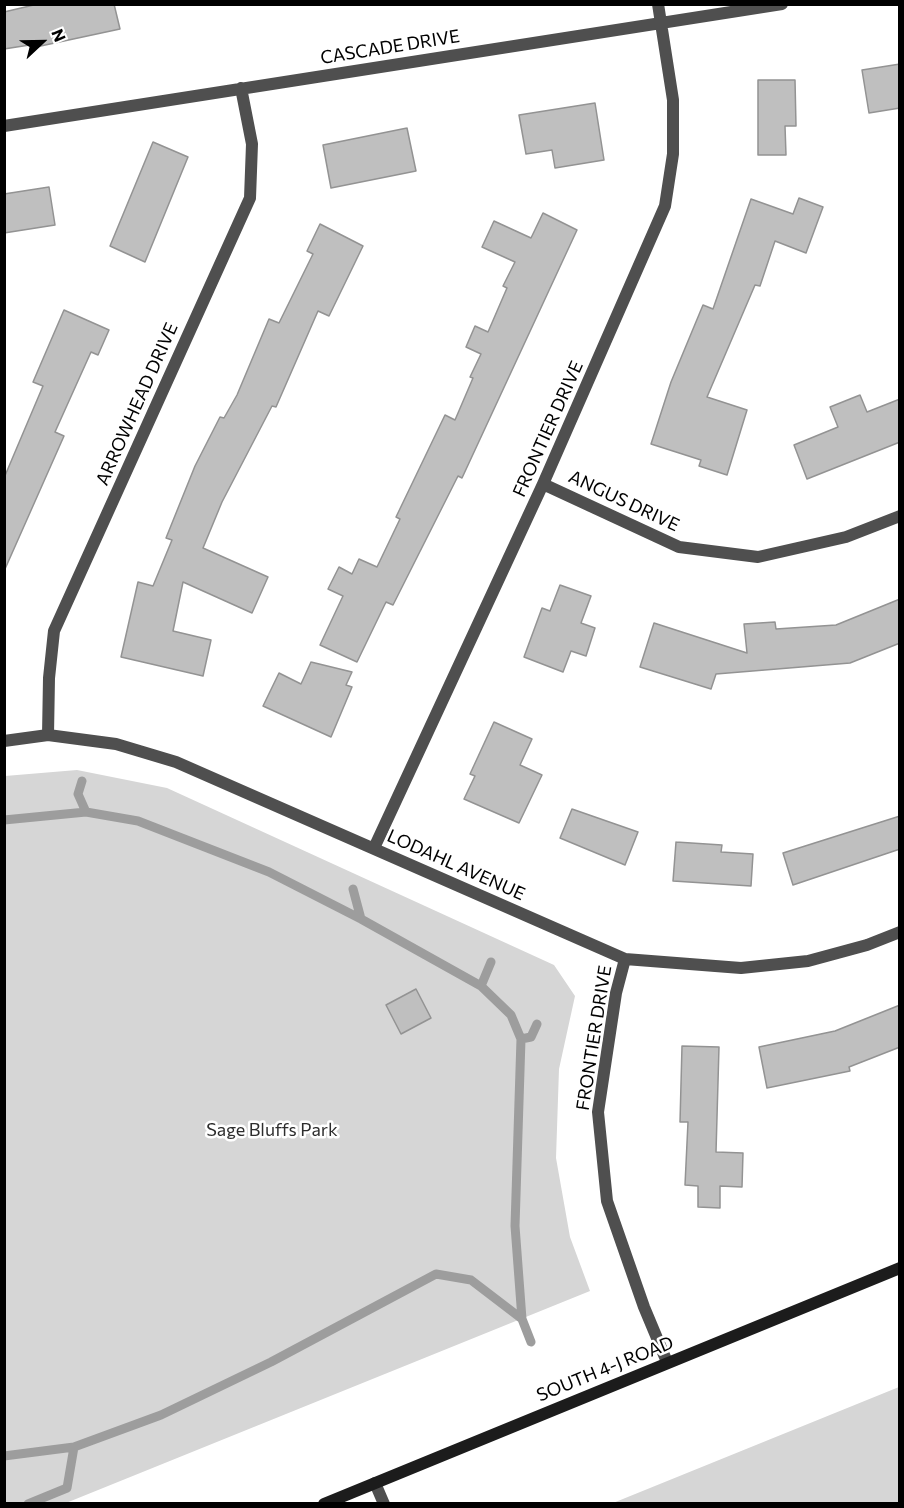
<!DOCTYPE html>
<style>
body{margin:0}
#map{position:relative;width:904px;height:1508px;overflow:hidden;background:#fff;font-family:Commissioner,sans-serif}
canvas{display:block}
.frame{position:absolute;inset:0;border:6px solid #000;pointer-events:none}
.north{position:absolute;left:12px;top:12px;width:60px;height:60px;-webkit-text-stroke:4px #fff;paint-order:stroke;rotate:68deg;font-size:16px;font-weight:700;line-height:24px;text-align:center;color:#000}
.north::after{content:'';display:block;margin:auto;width:21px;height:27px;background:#000;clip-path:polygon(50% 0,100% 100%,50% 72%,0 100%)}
</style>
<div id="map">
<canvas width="904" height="1508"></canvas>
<div class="frame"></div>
<div class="north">N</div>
</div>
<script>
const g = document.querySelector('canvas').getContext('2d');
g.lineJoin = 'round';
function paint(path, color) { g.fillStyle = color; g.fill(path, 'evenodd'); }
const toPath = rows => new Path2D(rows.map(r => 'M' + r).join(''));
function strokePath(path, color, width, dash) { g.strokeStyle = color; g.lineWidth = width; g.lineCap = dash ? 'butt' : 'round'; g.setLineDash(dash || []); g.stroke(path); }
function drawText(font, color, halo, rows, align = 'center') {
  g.font = font + ' Commissioner,sans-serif'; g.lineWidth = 5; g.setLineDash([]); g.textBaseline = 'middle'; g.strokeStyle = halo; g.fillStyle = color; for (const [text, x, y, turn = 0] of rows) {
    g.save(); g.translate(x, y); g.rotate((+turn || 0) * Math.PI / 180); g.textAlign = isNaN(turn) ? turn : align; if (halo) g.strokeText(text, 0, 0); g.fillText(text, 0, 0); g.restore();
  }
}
const green = toPath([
 [77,770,167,788,554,965,575,996,559,1069,556,1158,570,1237,590,1291,66,1503,5,1504,5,776],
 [899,1387,899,1503,613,1503]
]);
const stream = toPath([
 [82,781,78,794,86,812],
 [4,820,86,812,138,821,269,872,361,919,481,986,511,1015,521,1039,515,1226,522,1319,531,1342],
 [353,889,361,919],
 [481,986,491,962],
 [521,1039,531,1037,537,1024],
 [4,1456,74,1447,161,1415,271,1362,436,1274,471,1280,522,1319],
 [28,1504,67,1488,74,1447]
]);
const building = toPath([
 [38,4,114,4,120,29,36,47,36,44,4,49,4,12,38,4],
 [900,64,900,108,869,113,862,70,900,64],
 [758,80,795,80,796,126,785,126,786,155,758,155,758,80],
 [595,103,604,160,555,168,552,150,526,154,519,115,595,103],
 [407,128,416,171,331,188,323,145,407,128],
 [153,142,188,157,145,262,110,246,153,142],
 [49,187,55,225,4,233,4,194,49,187],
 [799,198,823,207,806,253,775,241,760,286,755,285,707,397,747,410,727,475,699,466,701,460,651,444,671,382,703,305,713,309,751,199,793,214,799,198],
 [543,213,577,230,462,478,458,476,393,605,386,602,357,662,320,645,343,596,328,589,339,567,352,574,359,559,377,567,400,519,396,517,445,415,455,420,473,378,470,377,481,354,466,347,475,326,488,332,507,288,503,286,515,262,482,247,494,221,531,238,543,213],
 [320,224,363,246,329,316,318,311,276,407,272,406,222,502,203,548,268,577,252,613,183,582,173,631,211,640,203,676,121,657,138,582,153,586,172,540,166,538,195,466,220,417,224,418,237,395,269,319,279,323,313,254,307,251,320,224],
 [64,310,109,330,98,355,91,352,55,432,64,436,5,569,4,478,43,386,33,382,64,310],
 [860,395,867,412,900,399,900,442,807,479,794,445,838,427,830,407,860,395],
 [560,585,591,596,581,623,595,628,586,656,571,651,563,672,524,657,542,608,550,611,560,585],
 [900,599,900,643,850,663,716,674,711,689,640,667,654,623,747,653,744,624,775,622,776,629,836,625,900,599],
 [311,662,352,672,346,685,352,687,331,737,263,706,279,673,301,684,311,662],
 [494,722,532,739,520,765,542,775,519,823,464,799,475,776,470,774,494,722],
 [572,809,638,832,625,865,560,838,572,809],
 [900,816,900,849,793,885,783,853,900,816],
 [676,842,722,845,721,852,753,854,751,886,673,881,676,842],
 [416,989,431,1018,401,1034,386,1005,416,989],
 [900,1005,900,1047,849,1067,850,1071,767,1088,759,1047,835,1031,900,1005],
 [682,1046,719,1047,716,1152,743,1153,742,1187,720,1186,720,1208,698,1207,698,1186,685,1185,688,1122,680,1122,682,1046]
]);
const minor = toPath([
 [4,126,782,4],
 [543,484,679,547,758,557,846,537,900,516],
 [48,735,49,678,54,631,250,198,252,144,241,88],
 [4,741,48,735,116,744,176,762,625,959,741,968,808,961,867,945,900,932],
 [374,848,543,484,665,206,673,154,673,100,658,4],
 [625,959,616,993,598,1112,607,1201,644,1307,667,1362],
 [375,1483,384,1504]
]);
const secondary = toPath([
 [324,1504,900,1268]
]);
const streetNames = [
 ["CASCADE DRIVE",390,47,-9],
 ["ARROWHEAD DRIVE",137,404,-66],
 ["FRONTIER DRIVE",548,429,-66],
 ["ANGUS DRIVE",624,501,25],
 ["LODAHL AVENUE",456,865,24],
 ["FRONTIER DRIVE",594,1038,-81],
 ["SOUTH 4-J ROAD",605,1369,-22]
];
const parkNames = [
 ["Sage Bluffs Park",272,1130]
];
paint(green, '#d6d6d6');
strokePath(stream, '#9d9d9d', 9);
paint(building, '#bfbfbf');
strokePath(building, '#939393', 1.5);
strokePath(minor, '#4f4f4f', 12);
strokePath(secondary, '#1c1c1c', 12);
drawText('18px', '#000', '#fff', streetNames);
drawText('18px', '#2d2d2d', '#fff', parkNames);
</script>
